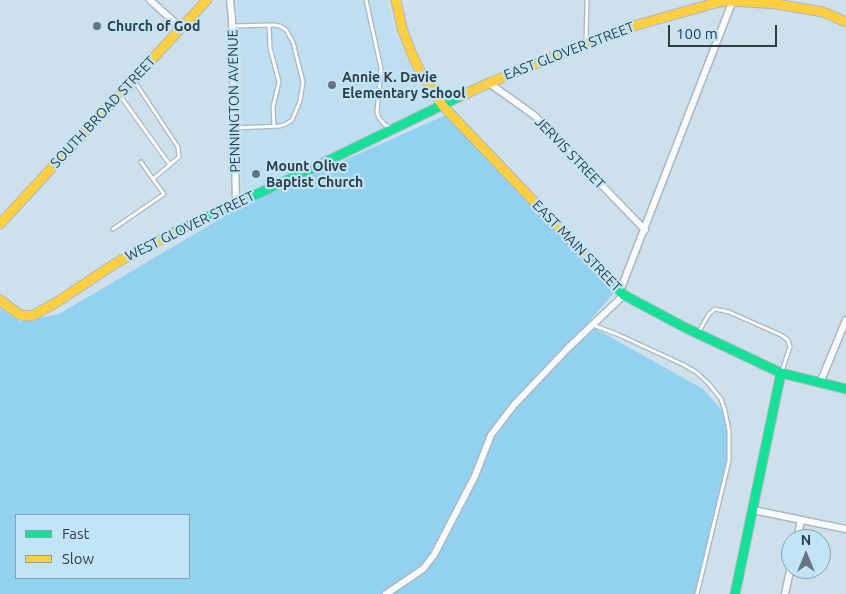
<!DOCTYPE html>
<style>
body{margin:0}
#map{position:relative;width:846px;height:594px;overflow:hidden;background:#cee0eb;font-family:Ubuntu,sans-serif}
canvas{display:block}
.legend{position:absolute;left:15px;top:514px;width:175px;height:65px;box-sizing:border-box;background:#c2e4f7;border:1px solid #87a1af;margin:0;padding:6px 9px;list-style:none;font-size:15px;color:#2f3d44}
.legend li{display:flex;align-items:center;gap:10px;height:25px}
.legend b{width:25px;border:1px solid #87a1af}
.north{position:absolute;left:781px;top:529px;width:50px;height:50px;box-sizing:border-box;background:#c2e4f7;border:1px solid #87a1af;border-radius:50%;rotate:0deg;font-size:14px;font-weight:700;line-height:20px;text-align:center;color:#2f3d44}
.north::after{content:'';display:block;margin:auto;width:18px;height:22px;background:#67767e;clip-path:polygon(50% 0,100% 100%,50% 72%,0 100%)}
.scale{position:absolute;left:668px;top:25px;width:109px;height:22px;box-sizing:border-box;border:2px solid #2f3d44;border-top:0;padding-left:6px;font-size:15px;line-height:18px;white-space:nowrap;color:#2f3d44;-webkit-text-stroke:4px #c2e4f7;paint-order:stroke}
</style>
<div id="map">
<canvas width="846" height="594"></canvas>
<ul class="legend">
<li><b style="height:6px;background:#16e098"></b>Fast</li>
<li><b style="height:6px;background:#ffcf43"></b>Slow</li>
</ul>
<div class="north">N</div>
<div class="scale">100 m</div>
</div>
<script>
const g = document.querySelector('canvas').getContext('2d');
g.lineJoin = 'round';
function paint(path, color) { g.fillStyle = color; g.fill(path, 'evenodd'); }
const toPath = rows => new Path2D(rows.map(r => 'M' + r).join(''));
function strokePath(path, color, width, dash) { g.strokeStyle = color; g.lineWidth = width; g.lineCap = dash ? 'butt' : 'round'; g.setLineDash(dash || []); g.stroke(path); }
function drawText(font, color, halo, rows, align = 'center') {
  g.font = font + ' Ubuntu,sans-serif'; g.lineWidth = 4.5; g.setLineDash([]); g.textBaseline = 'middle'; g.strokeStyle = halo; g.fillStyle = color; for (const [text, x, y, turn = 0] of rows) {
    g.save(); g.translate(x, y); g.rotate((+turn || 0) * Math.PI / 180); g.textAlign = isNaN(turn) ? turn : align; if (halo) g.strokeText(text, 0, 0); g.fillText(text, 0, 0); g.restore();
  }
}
const built = toPath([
 [237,0,387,0,399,42,414,73,432,97,434,102,433,107,243,194,241,59]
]);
const green = toPath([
 [448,114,616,290,587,324,703,389,731,421,729,452,723,497,700,594,0,594,0,308,20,322,59,314,244,205],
 [16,515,189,515,189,578,16,578]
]);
const lane = toPath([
 [366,0,381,68,377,112,379,118,385,125,392,128],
 [269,25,270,48,279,82,273,107,274,126],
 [232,26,273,25,280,26,286,30,293,42,303,82,300,101,295,113,292,120,286,124,280,126,235,128],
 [586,42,587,0],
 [121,97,170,165],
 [141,162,153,179],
 [113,229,164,194,153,179,179,157,178,147,135,82],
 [593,325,619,335,684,365,696,372,709,384,721,399,725,411,729,431,729,461,697,594],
 [698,333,709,314,715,309,729,312,781,335,788,340,790,347,782,371]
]);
const street = toPath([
 [150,0,181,28],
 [230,0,232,19,236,203],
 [489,83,535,116,645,230],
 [620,291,733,0],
 [820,383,846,320],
 [753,510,846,529],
 [797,539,801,520],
 [386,594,423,569,434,555,475,476,491,435,514,405,569,347,624,295],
 [785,594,791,566]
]);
const fast = toPath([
 [173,233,311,169,461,96],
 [587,257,624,295,684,327,781,373,846,389],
 [735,594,781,373]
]);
const slow = toPath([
 [396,0,402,28,411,52,419,69,443,106,587,257],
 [461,96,489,83,619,30,719,2,733,1,776,4,823,12,846,22],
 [0,224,207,0],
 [0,300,20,315,32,316,57,302,116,263,173,233]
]);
const markers = [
 [97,26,5,"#67767e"],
 [332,85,5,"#67767e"],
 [256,174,5,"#67767e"]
];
const poiNames = [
 ["Church of God",107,26],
 ["Annie K. Davie",342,77],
 ["Elementary School",342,93],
 ["Mount Olive",266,166],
 ["Baptist Church",266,182]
];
const streetNames = [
 ["EAST GLOVER STREET",569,51,-21],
 ["PENNINGTON AVENUE",234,101,-91],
 ["SOUTH BROAD STREET",103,112,-47],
 ["JERVIS STREET",570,153,46],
 ["WEST GLOVER STREET",190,226,-26],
 ["EAST MAIN STREET",577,246,46]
];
paint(built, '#bfdef0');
paint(green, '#92d1f0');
strokePath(lane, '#aab8c1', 5.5);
strokePath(street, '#aab8c1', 9);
strokePath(fast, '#aab8c1', 11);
strokePath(slow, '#aab8c1', 11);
strokePath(lane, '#f8fafc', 3);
strokePath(street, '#f8fafc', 6);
strokePath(fast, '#16e098', 9);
strokePath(slow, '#ffcf43', 9);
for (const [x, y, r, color] of markers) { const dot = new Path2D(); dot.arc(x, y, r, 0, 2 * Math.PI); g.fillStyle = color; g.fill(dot); strokePath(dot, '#c2e4f7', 2); }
drawText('bold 14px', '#2f3d44', '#c2e4f7', poiNames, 'left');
drawText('14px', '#2f3d44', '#c2e4f7', streetNames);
</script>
